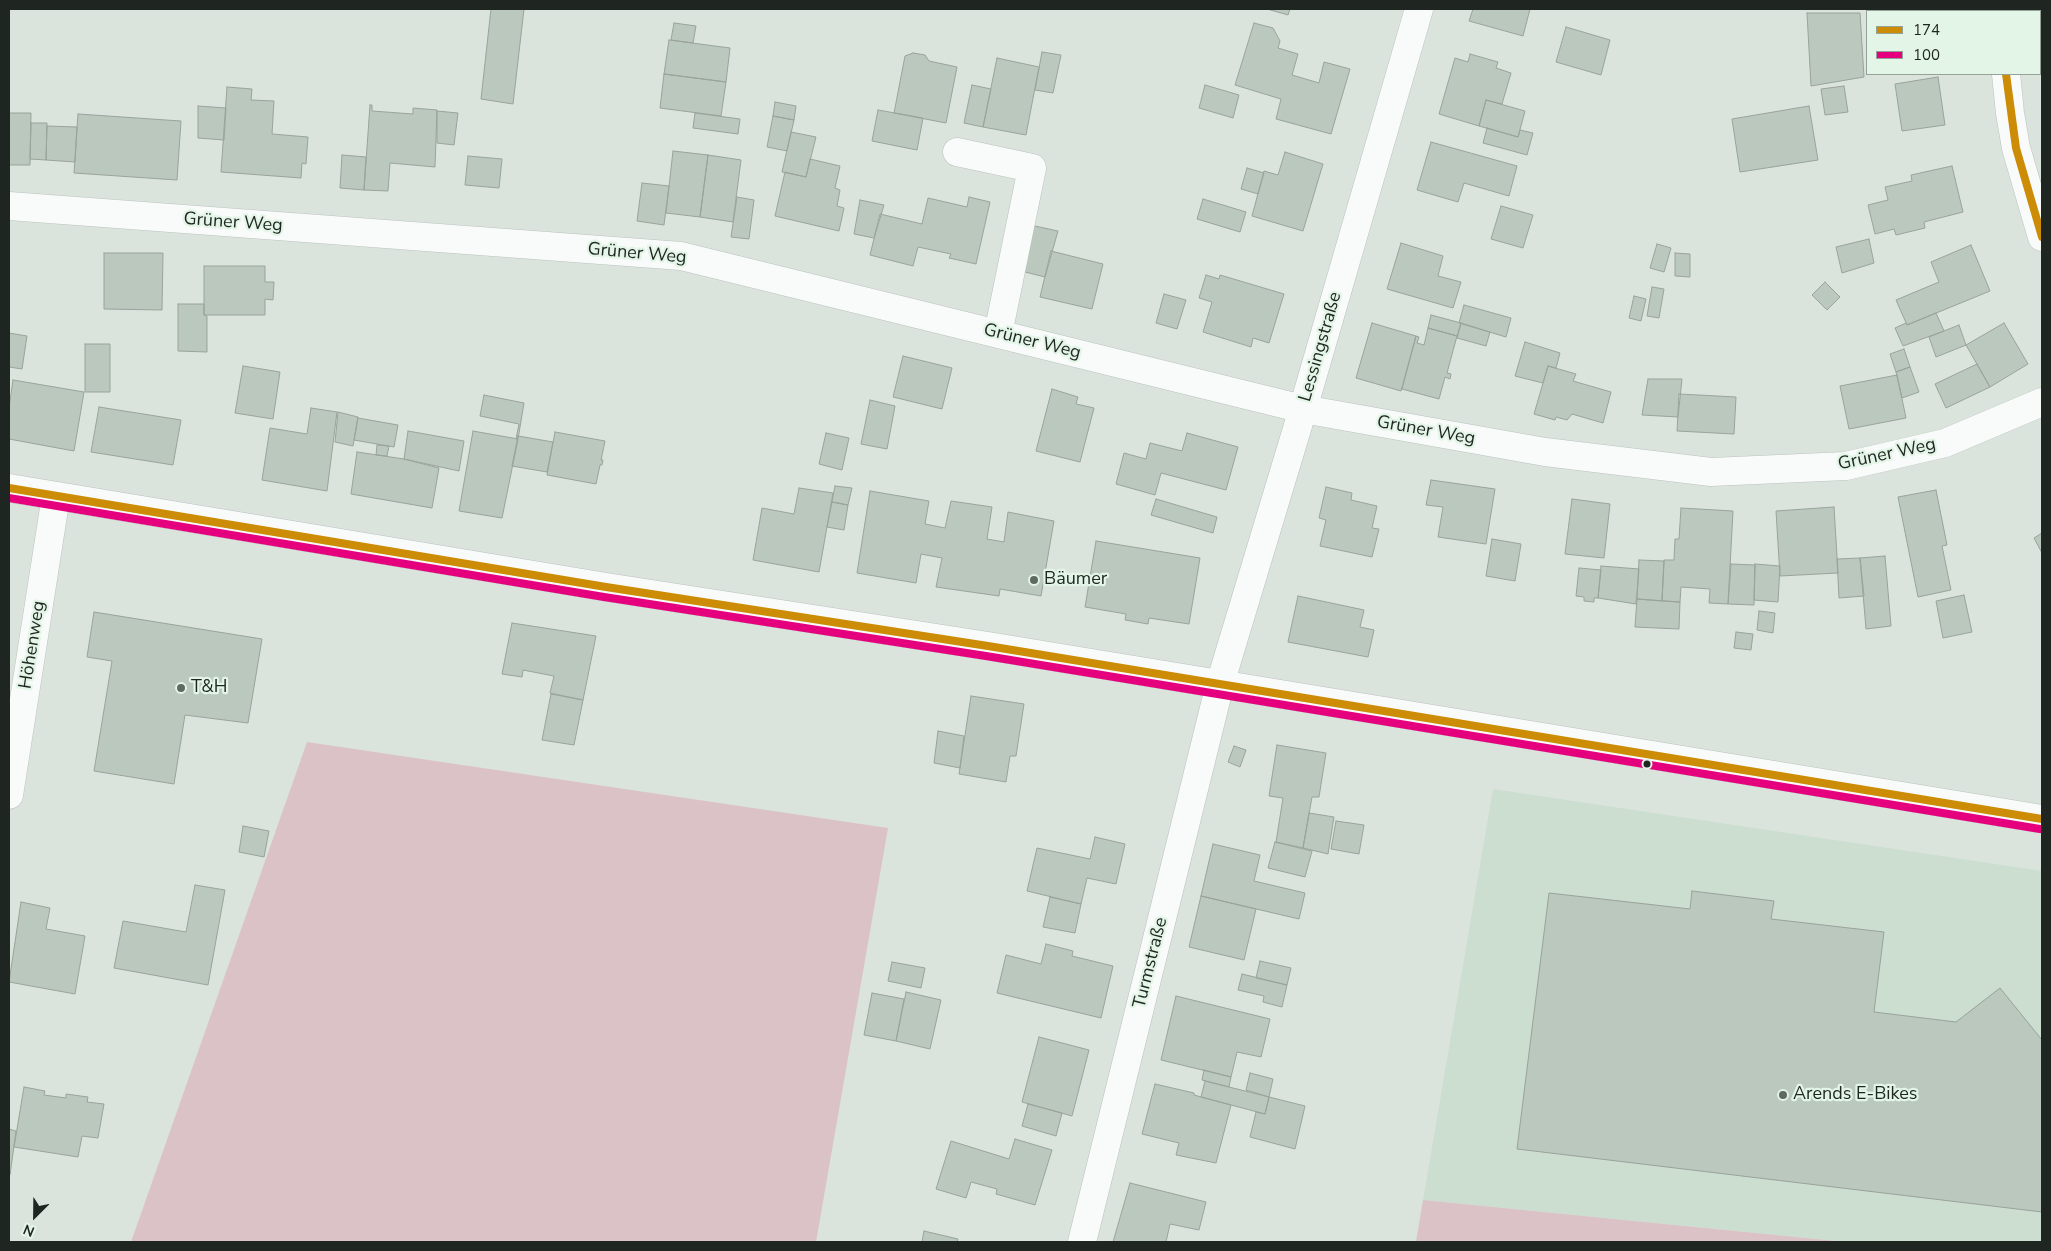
<!DOCTYPE html>
<meta charset="utf-8">
<style>
body{margin:0}
#map{position:relative;width:2051px;height:1251px;overflow:hidden;background:#dae4dc;font-family:"Nunito Sans",sans-serif}
canvas{display:block}
.frame{position:absolute;inset:0;border:10px solid #1f2520;pointer-events:none}
.legend{position:absolute;left:1866px;top:10px;width:175px;height:65px;box-sizing:border-box;background:#e3f5e7;border:1px solid #95a297;margin:0;padding:6px 9px;list-style:none;font-size:15px;color:#1f2520}
.legend li{display:flex;align-items:center;gap:10px;height:25px}
.legend b{width:25px;border:1px solid #95a297}
.north{position:absolute;left:10px;top:1191px;width:50px;height:50px;-webkit-text-stroke:4px #e3f5e7;paint-order:stroke;rotate:203deg;font-size:14px;font-weight:700;line-height:20px;text-align:center;color:#1f2520}
.north::after{content:'';display:block;margin:auto;width:18px;height:22px;background:#1f2520;clip-path:polygon(50% 0,100% 100%,50% 72%,0 100%)}
</style>
<div id="map">
<canvas width="2051" height="1251"></canvas>
<div class="frame"></div>
<ul class="legend">
<li><b style="height:6px;background:#cc8c06"></b>174</li>
<li><b style="height:6px;background:#e5007d"></b>100</li>
</ul>
<div class="north">N</div>
</div>
<script>
const g = document.querySelector('canvas').getContext('2d');
g.lineJoin = 'round';
function paint(path, color) { g.fillStyle = color; g.fill(path, 'evenodd'); }
const toPath = rows => new Path2D(rows.map(r => 'M' + r).join(''));
function strokePath(path, color, width, dash) { g.strokeStyle = color; g.lineWidth = width; g.lineCap = dash ? 'butt' : 'round'; g.setLineDash(dash || []); g.stroke(path); }
function drawText(font, color, halo, rows, align = 'center') {
  g.font = font + ' "Nunito Sans",sans-serif'; g.lineWidth = 4.5; g.setLineDash([]); g.textBaseline = 'middle'; g.strokeStyle = halo; g.fillStyle = color; for (const [text, x, y, turn = 0] of rows) {
    g.save(); g.translate(x, y); g.rotate((+turn || 0) * Math.PI / 180); g.textAlign = isNaN(turn) ? turn : align; if (halo) g.strokeText(text, 0, 0); g.fillText(text, 0, 0); g.restore();
  }
}
const built = toPath([
 [1493,789,2042,871,2042,1242,1846,1242,1423,1200]
]);
const green = toPath([
 [307,742,888,828,816,1242,131,1242],
 [1423,1200,1846,1242,1416,1242]
]);
const building = toPath([
 [491,9,524,9,513,104,481,99,491,9],
 [1267,9,1290,9,1288,15,1267,9],
 [1473,9,1530,9,1523,36,1469,21,1473,9],
 [1886,9,1928,9,1928,11,1886,11,1886,9],
 [1807,13,1860,13,1864,77,1811,86,1807,13],
 [674,23,696,26,693,43,671,40,674,23],
 [1254,23,1273,28,1280,41,1278,48,1298,54,1292,75,1319,83,1324,62,1350,69,1331,134,1276,119,1281,99,1235,85,1254,23],
 [1566,27,1610,40,1601,75,1556,62,1566,27],
 [669,40,730,48,726,82,664,74,669,40],
 [1042,52,1061,55,1053,93,1035,90,1042,52],
 [913,53,925,55,929,61,957,67,946,123,894,113,905,56,913,53],
 [1470,54,1498,62,1496,68,1511,73,1502,104,1486,100,1479,126,1439,114,1455,58,1468,62,1470,54],
 [997,58,1039,67,1026,135,983,127,997,58],
 [664,74,726,82,721,116,660,108,664,74],
 [1938,77,1945,125,1902,131,1895,84,1938,77],
 [972,85,991,89,983,127,964,123,972,85],
 [1205,85,1239,95,1233,118,1199,108,1205,85],
 [1844,86,1848,112,1825,115,1821,89,1844,86],
 [227,87,252,89,251,100,274,101,272,134,308,137,306,164,302,163,301,178,221,172,227,87],
 [1486,100,1525,111,1518,137,1479,126,1486,100],
 [775,102,796,106,794,120,773,116,775,102],
 [370,105,372,105,372,111,413,114,413,108,437,110,435,167,390,163,388,191,364,190,370,105],
 [198,106,226,108,224,140,198,138,198,106],
 [1809,106,1818,160,1740,172,1732,119,1809,106],
 [878,110,923,118,917,150,872,141,878,110],
 [437,111,458,113,454,145,437,143,437,111],
 [9,113,31,113,30,165,9,165,9,113],
 [695,113,740,119,738,134,693,128,695,113],
 [78,114,181,121,177,180,74,173,78,114],
 [773,116,794,120,787,151,767,147,773,116],
 [31,123,47,123,46,160,30,159,31,123],
 [47,126,77,127,75,162,46,160,47,126],
 [1487,128,1518,137,1520,130,1533,133,1527,155,1483,143,1487,128],
 [791,132,816,137,806,177,782,172,791,132],
 [1431,142,1517,166,1509,196,1464,183,1458,202,1417,190,1431,142],
 [673,151,708,155,700,217,666,213,673,151],
 [1285,152,1323,164,1303,231,1252,216,1264,171,1278,175,1285,152],
 [342,155,366,157,364,190,340,188,342,155],
 [708,155,741,160,733,222,700,217,708,155],
 [468,156,502,159,499,188,465,185,468,156],
 [810,159,840,166,835,188,840,190,837,206,844,208,839,231,775,216,785,172,806,177,810,159],
 [1952,166,1963,212,1924,222,1925,228,1896,235,1894,229,1875,234,1868,205,1888,200,1885,187,1912,181,1911,175,1952,166],
 [1247,168,1264,173,1258,194,1241,189,1247,168],
 [642,183,669,186,664,225,637,221,642,183],
 [737,197,754,200,749,239,731,237,737,197],
 [969,197,990,202,976,264,949,258,951,254,918,247,913,266,870,255,880,214,922,224,928,198,967,207,969,197],
 [1203,199,1246,212,1240,232,1197,219,1203,199],
 [860,200,884,205,874,238,854,234,860,200],
 [1501,206,1533,215,1523,248,1491,239,1501,206],
 [1030,225,1058,231,1045,277,1021,271,1030,225],
 [1869,239,1874,263,1842,273,1836,247,1869,239],
 [1401,243,1443,256,1438,276,1461,282,1453,308,1387,289,1401,243],
 [1657,244,1671,248,1664,272,1650,268,1657,244],
 [1971,245,1990,291,1907,325,1896,300,1939,282,1931,262,1971,245],
 [1051,251,1103,264,1092,309,1040,297,1051,251],
 [104,253,163,253,162,310,104,309,104,253],
 [1675,253,1690,254,1690,277,1675,276,1675,253],
 [204,266,265,266,265,282,274,282,273,300,265,299,265,315,204,315,204,266],
 [1206,275,1219,279,1220,275,1284,294,1269,343,1253,338,1251,347,1203,332,1212,302,1199,298,1206,275],
 [1825,282,1840,297,1827,310,1812,295,1825,282],
 [1652,287,1664,289,1659,318,1647,316,1652,287],
 [1164,294,1186,300,1177,329,1156,323,1164,294],
 [1634,296,1646,299,1641,321,1629,318,1634,296],
 [178,304,204,304,204,315,207,316,207,352,178,351,178,304],
 [1464,305,1511,318,1506,337,1459,323,1464,305],
 [1936,313,1944,331,1903,346,1895,328,1906,323,1907,325,1936,313],
 [1431,315,1461,323,1457,336,1428,328,1431,315],
 [1372,323,1416,336,1401,391,1356,378,1372,323],
 [1461,323,1490,332,1486,346,1457,338,1461,323],
 [2004,323,2028,364,1990,387,1966,345,2004,323],
 [1959,325,1966,345,1936,357,1929,337,1959,325],
 [1428,328,1457,336,1447,373,1451,374,1450,379,1445,377,1439,399,1402,389,1416,336,1419,337,1417,343,1424,345,1428,328],
 [9,333,27,336,22,369,9,367,9,333],
 [1525,342,1560,353,1556,368,1548,366,1543,383,1515,376,1525,342],
 [85,344,110,344,110,392,85,392,85,344],
 [1904,349,1910,367,1896,372,1890,354,1904,349],
 [903,356,952,368,942,409,893,397,903,356],
 [1977,364,1990,387,1946,408,1935,384,1977,364],
 [243,366,280,372,273,419,235,413,243,366],
 [1548,366,1576,374,1573,381,1611,392,1603,423,1572,414,1567,420,1556,417,1555,420,1534,414,1548,366],
 [1910,367,1919,392,1902,398,1896,372,1910,367],
 [1897,375,1906,418,1849,429,1840,386,1897,375],
 [1648,379,1682,379,1678,417,1642,415,1648,379],
 [13,380,84,392,74,451,9,439,9,408,13,380],
 [1052,389,1078,397,1076,404,1094,408,1080,462,1036,451,1052,389],
 [1679,394,1736,397,1734,434,1677,431,1679,394],
 [484,395,524,403,518,439,516,439,519,424,480,416,484,395],
 [870,400,895,406,887,449,861,444,870,400],
 [99,407,181,420,173,465,91,452,99,407],
 [311,408,337,412,327,491,262,480,270,428,307,434,311,408],
 [338,412,358,417,353,446,335,442,338,412],
 [358,418,398,425,394,447,354,440,358,418],
 [408,431,464,441,459,471,404,459,408,431],
 [473,431,518,439,502,518,459,511,473,431],
 [555,432,605,441,601,460,603,460,602,465,600,465,596,484,547,475,555,432],
 [826,433,849,438,842,470,819,464,826,433],
 [1187,433,1238,447,1226,490,1161,473,1155,495,1116,484,1124,453,1146,459,1150,443,1182,451,1187,433],
 [518,436,553,442,547,472,512,466,518,436],
 [377,445,389,446,387,456,376,455,377,445],
 [357,452,404,459,439,468,432,508,351,494,357,452],
 [1431,480,1495,489,1486,544,1438,537,1443,507,1426,505,1431,480],
 [835,486,852,488,848,505,832,502,835,486],
 [1326,487,1352,493,1351,500,1377,506,1372,528,1379,529,1372,557,1320,546,1326,520,1319,518,1326,487],
 [799,488,833,493,819,572,753,560,762,508,794,514,799,488],
 [1936,490,1947,545,1942,546,1951,590,1918,597,1898,497,1936,490],
 [870,491,929,501,925,524,945,528,951,501,992,507,987,539,1004,542,1008,512,1054,521,1041,596,1000,589,999,596,936,587,942,558,921,554,916,583,857,573,870,491],
 [1156,499,1217,517,1213,533,1151,515,1156,499],
 [1572,499,1610,504,1604,558,1565,554,1572,499],
 [832,502,848,505,844,530,827,527,832,502],
 [1834,507,1838,573,1780,576,1776,511,1834,507],
 [1681,508,1733,511,1728,604,1709,603,1710,589,1681,587,1680,602,1662,601,1664,560,1674,560,1675,539,1679,539,1681,508],
 [2042,533,2042,553,2034,538,2042,533],
 [1492,539,1521,544,1515,581,1486,576,1492,539],
 [1096,541,1200,558,1189,624,1149,618,1148,624,1125,620,1126,614,1085,607,1096,541],
 [1885,556,1891,626,1866,629,1860,558,1885,556],
 [1860,558,1864,596,1839,598,1837,559,1860,558],
 [1639,560,1664,561,1662,601,1637,599,1639,560],
 [1731,564,1755,565,1754,605,1728,604,1731,564],
 [1755,564,1780,566,1778,602,1754,600,1755,564],
 [1601,566,1639,569,1636,604,1598,598,1601,566],
 [1579,568,1601,570,1598,598,1594,598,1594,602,1584,601,1584,597,1576,596,1579,568],
 [1964,595,1972,632,1943,638,1936,601,1964,595],
 [1298,596,1364,610,1360,627,1374,630,1368,657,1288,642,1298,596],
 [1637,599,1680,602,1679,629,1635,627,1637,599],
 [1759,611,1775,613,1773,633,1757,630,1759,611],
 [94,612,262,639,248,723,185,715,174,784,94,771,112,661,87,657,94,612],
 [512,623,596,636,583,700,550,693,554,676,523,670,522,677,502,674,512,623],
 [1736,632,1753,634,1751,650,1734,648,1736,632],
 [551,694,583,700,574,745,542,740,551,694],
 [971,696,1024,704,1016,756,1010,756,1006,782,959,774,971,696],
 [938,731,964,736,960,768,934,763,938,731],
 [1277,745,1326,753,1319,797,1312,797,1303,848,1276,842,1283,798,1269,796,1277,745],
 [1234,746,1246,750,1240,767,1228,762,1234,746],
 [1309,813,1334,817,1328,854,1303,848,1309,813],
 [1336,821,1364,825,1359,854,1331,849,1336,821],
 [243,826,269,831,264,857,239,852,243,826],
 [1095,837,1125,844,1116,884,1087,878,1081,904,1027,891,1037,848,1090,859,1095,837],
 [1275,842,1312,851,1305,877,1268,868,1275,842],
 [1213,844,1260,855,1254,881,1305,893,1299,919,1201,896,1213,844],
 [195,885,225,890,208,985,114,968,123,921,186,932,195,885],
 [1692,891,1774,901,1771,919,1884,932,1874,1012,1956,1022,2000,988,2042,1040,2042,1212,1517,1149,1549,893,1690,909,1692,891],
 [1201,896,1256,909,1244,960,1189,947,1201,896],
 [1050,897,1081,904,1075,933,1043,927,1050,897],
 [21,902,50,908,46,929,85,936,75,994,9,982,21,902],
 [1046,944,1073,951,1072,956,1113,966,1101,1018,997,993,1006,955,1041,964,1046,944],
 [1260,961,1291,968,1287,985,1256,978,1260,961],
 [892,962,925,968,921,988,888,981,892,962],
 [1242,974,1287,985,1282,1007,1263,1002,1264,996,1238,990,1242,974],
 [906,992,941,1000,930,1049,896,1041,906,992],
 [872,993,904,999,896,1041,864,1035,872,993],
 [1176,996,1270,1019,1261,1057,1237,1052,1231,1077,1161,1060,1176,996],
 [1039,1037,1089,1050,1072,1116,1022,1102,1039,1037],
 [1204,1070,1231,1077,1229,1087,1202,1080,1204,1070],
 [1250,1073,1273,1079,1269,1097,1246,1090,1250,1073],
 [1205,1081,1269,1097,1265,1114,1201,1097,1205,1081],
 [1155,1084,1194,1093,1194,1095,1231,1105,1216,1163,1176,1155,1179,1143,1142,1134,1155,1084],
 [24,1087,45,1091,44,1095,66,1098,66,1094,88,1097,87,1102,104,1104,98,1138,82,1136,78,1157,14,1147,24,1087],
 [1269,1097,1305,1106,1295,1149,1250,1137,1256,1112,1265,1114,1269,1097],
 [1028,1104,1062,1113,1056,1136,1022,1126,1028,1104],
 [9,1129,16,1131,10,1175,9,1175,9,1129],
 [1015,1139,1052,1150,1035,1205,996,1194,997,1189,971,1182,966,1198,936,1189,951,1141,1009,1159,1015,1139],
 [1130,1183,1206,1202,1199,1230,1170,1224,1166,1242,1113,1242,1130,1183],
 [924,1231,958,1239,957,1242,922,1242,924,1231]
]);
const minor = toPath([
 [957,152,1032,168,998,334],
 [9,206,681,256,1303,409,1545,452,1711,472,1846,466,1945,443,2042,402],
 [9,795,56,496],
 [1082,1242,1220,684,1303,409,1419,9]
]);
const major = toPath([
 [2004,11,2004,9],
 [2006,74,2010,113,2016,148,2042,237],
 [9,488,606,587,988,646,2042,819]
]);
const bus1 = toPath([
 [2006,74,2016,148,2042,237],
 [9,488,606,587,988,646,2042,819]
]);
const bus2 = toPath([
 [9,498,604,597,986,656,2040,829]
]);
const markers = [
 [1034,580,5,"#606862"],
 [181,688,5,"#606862"],
 [1647,764,4.5,"#1f2520"],
 [1783,1095,5,"#606862"]
];
const streetNames = [
 ["Grüner Weg",233,223,4],
 ["Grüner Weg",637,254,5],
 ["Grüner Weg",1032,342,14],
 ["Lessingstraße",1321,347,-74],
 ["Grüner Weg",1426,431,10],
 ["Grüner Weg",1887,455,-12],
 ["Höhenweg",33,645,-81],
 ["Turmstraße",1151,963,-76]
];
const poiNames = [
 ["Bäumer",1044,580],
 ["T&H",191,688],
 ["Arends E-Bikes",1793,1095]
];
paint(built, '#ccded0');
paint(green, '#dbc2c7');
paint(building, '#bac8bd');
strokePath(building, '#9aa29c', 1);
strokePath(minor, '#bbc2bd', 29);
strokePath(major, '#bbc2bd', 29);
strokePath(minor, '#f9fbfa', 28);
strokePath(major, '#f9fbfa', 28);
strokePath(bus1, '#cc8c06', 8);
strokePath(bus2, '#e5007d', 8);
for (const [x, y, r, color] of markers) { const dot = new Path2D(); dot.arc(x, y, r, 0, 2 * Math.PI); g.fillStyle = color; g.fill(dot); strokePath(dot, '#e3f5e7', 2); }
drawText('18px', '#1f2520', '#e3f5e7', streetNames);
drawText('18px', '#1f2520', '#e3f5e7', poiNames, 'left');
</script>
